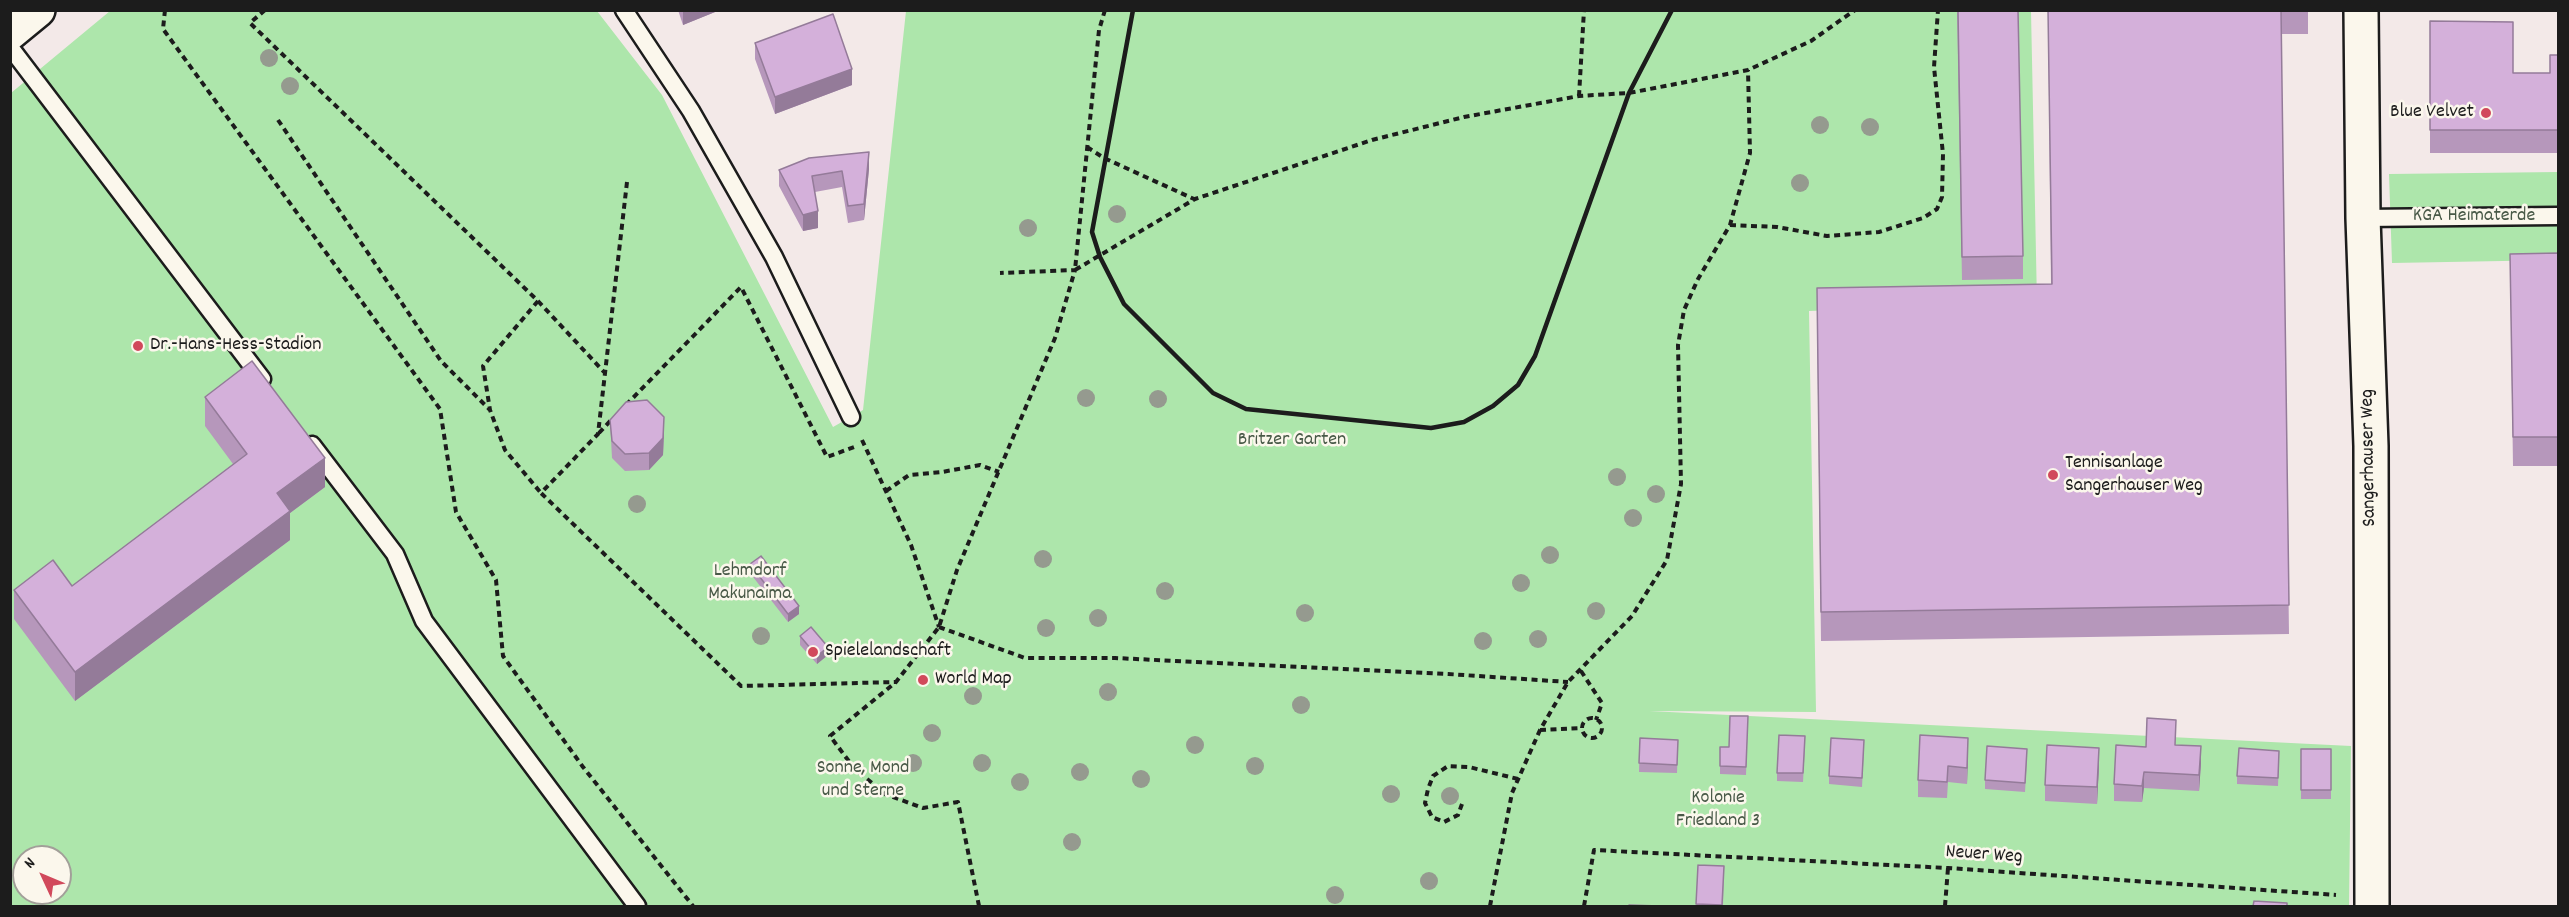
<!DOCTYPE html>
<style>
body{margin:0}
#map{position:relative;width:2569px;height:917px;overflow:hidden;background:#f3e9e8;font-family:Dekko,sans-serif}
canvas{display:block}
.frame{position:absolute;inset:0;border:12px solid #1c1c1c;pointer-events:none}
.north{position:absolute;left:12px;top:845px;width:60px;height:60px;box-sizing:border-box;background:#fbf7ec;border:2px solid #a29f99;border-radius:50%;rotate:314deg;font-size:16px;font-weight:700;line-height:24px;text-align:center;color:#1c1c1c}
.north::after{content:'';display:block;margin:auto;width:21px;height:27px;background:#d1495b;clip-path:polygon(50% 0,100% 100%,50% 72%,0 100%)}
</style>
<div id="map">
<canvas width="2569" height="917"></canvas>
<div class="frame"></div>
<div class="north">N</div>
</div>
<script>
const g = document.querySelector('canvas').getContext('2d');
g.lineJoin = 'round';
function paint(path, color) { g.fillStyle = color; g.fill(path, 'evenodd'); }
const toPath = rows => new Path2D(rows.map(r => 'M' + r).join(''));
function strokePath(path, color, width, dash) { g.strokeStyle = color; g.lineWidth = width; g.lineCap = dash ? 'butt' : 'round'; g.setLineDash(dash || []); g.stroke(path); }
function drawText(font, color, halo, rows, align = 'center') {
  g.font = font + ' Dekko,sans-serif'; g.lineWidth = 5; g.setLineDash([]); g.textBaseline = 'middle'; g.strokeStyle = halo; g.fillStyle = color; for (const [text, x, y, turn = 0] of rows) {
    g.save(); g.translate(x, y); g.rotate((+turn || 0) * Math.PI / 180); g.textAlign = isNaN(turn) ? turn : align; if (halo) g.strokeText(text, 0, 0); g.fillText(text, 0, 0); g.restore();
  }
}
const green = toPath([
 [110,11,597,11,662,95,833,427,863,410,906,11,2031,11,2037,303,1809,311,1816,712,1649,711,2351,746,2349,906,11,906,11,93],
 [24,857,60,857,60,893,24,893],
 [2558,172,2558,260,2392,263,2389,174]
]);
const path = toPath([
 [165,10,163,29,440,409,456,512,496,580,503,656,583,767,693,906],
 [265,10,250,23,538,301,605,373],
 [1105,10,1099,30,1075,270,1195,199,1372,140,1464,117,1579,96,1629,93,1748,70,1811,41,1855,10],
 [1579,96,1584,10],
 [278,120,441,361,490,410],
 [1087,147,1104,158,1194,199],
 [627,182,598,434,541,493,741,686,896,682],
 [1730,225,1777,227,1827,236,1879,232,1923,218,1937,209,1942,197,1943,154,1934,67,1938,10],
 [538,301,483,366,490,410,505,450,541,493],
 [626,405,741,287,827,457,857,446],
 [599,433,612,419],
 [862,440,911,545,939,627],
 [886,491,909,475,942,472,980,465,999,472],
 [939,627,1025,658,1115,658,1448,674,1568,682],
 [1581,671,1602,703,1596,720],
 '1582 728a10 10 0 1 1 20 0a10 10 0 1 1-20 0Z',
 [1540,730,1582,728],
 [1462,804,1458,815,1444,822,1432,817,1425,803,1428,789,1433,776,1448,766,1469,767,1518,779],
 [979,906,958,802,923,808,885,794,854,768,830,736,896,682,939,627,957,570,1055,338,1075,270,1000,273],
 [1490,906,1512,793,1540,730,1568,682,1632,616,1667,560,1681,484,1678,345,1684,310,1698,279,1730,225,1750,153,1748,70],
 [1584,906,1594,850,1948,868,2336,895],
 [1945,906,1948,868]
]);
const service = toPath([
 [624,10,691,111,774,257,851,417],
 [10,47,262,379],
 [2363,218,2558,216],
 [312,445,395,554,424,621,637,906]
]);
const minor = toPath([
 [2361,10,2363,218,2371,446,2372,906],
 [10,33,38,10]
]);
const rail = toPath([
 [1133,10,1092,232,1100,257,1124,304,1213,393,1246,409,1431,428,1464,422,1493,406,1518,385,1535,356,1629,93,1672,10]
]);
const trees = [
 [269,58],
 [290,86],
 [1820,125],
 [1870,127],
 [1800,183],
 [1117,214],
 [1028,228],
 [1086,398],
 [1158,399],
 [1617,477],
 [1656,494],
 [637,504],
 [1633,518],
 [1550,555],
 [1043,559],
 [1521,583],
 [1165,591],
 [1596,611],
 [1305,613],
 [1098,618],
 [1046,628],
 [761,636],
 [1538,639],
 [1483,641],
 [1108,692],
 [973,696],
 [1301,705],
 [932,733],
 [1195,745],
 [913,763],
 [982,763],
 [1255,766],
 [1080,772],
 [1141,779],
 [1020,782],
 [1391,794],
 [1450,796],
 [1072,842],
 [1429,881],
 [1335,895]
];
const wall = toPath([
 [678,10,720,10,683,25],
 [1957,10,2023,256,2023,279,1962,280],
 [2048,10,2308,10,2308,34,2281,34,2289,634,1821,641,1817,316,2051,284],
 [2430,21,2513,73,2550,73,2559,55,2559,153,2430,153],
 [755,43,852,85,775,114,755,59],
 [869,169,864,220,848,223,842,187,815,192,818,228,803,231,779,186,779,170],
 [2559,253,2559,466,2513,466,2510,254],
 [205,397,325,487,290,513,290,540,75,701,14,619,14,590,72,586,233,464,205,426],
 [610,420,664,433,663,455,649,470,625,471,612,458],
 [750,564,799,614,788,622,750,573],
 [800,636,828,655,817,664,800,645],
 [1748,716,1746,775,1720,774,1720,747,1729,747],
 [1640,738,1678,740,1677,773,1639,772],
 [1805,745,1803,782,1777,781,1777,773],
 [2176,745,2201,763,2199,791,2144,788,2142,802,2114,801,2114,784,2146,747],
 [1864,748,1862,787,1829,784,1829,776],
 [2301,749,2331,749,2331,799,2301,799],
 [1968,755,1967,784,1948,782,1947,798,1918,797,1918,780],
 [2027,758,2025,792,1985,789,1985,780],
 [2279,759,2278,786,2237,784,2237,776],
 [2099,765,2097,804,2045,801,2045,785],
 [1698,865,1724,866,1723,906,1696,906]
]);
const shadedWall = toPath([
 [683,10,720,10,683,25],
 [852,69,852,85,775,114,775,97],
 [869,152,869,169,864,220,864,204],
 [818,211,818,228,803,231,803,215],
 [664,417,664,433,663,455,649,470,649,453],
 [325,458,325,487,290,513,290,540,75,701,75,672,277,493],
 [799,606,799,614,788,622,788,614],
 [828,647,828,655,817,664,817,656],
 [1968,738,1968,755,1967,784,1967,768],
 [2201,746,2201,763,2199,791,2199,775],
 [2099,748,2099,765,2097,804,2097,787],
 [2144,772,2144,788,2142,802,2142,786]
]);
const building = toPath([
 [1958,10,2018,10,2023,256,1962,257,1958,10],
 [2048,10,2281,10,2289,605,1821,612,1817,288,2052,284,2048,10],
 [833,14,852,69,775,97,755,43,833,14],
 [2430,21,2513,22,2513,73,2550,73,2550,55,2559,55,2559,130,2430,130,2430,21],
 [869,152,864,204,848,206,842,171,812,176,818,211,803,215,779,170,809,158,869,152],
 [2559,253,2559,437,2513,437,2510,254,2559,253],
 [252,361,325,458,277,493,290,511,75,672,14,590,53,560,72,586,247,454,205,397,252,361],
 [647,400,664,417,663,438,649,453,625,454,612,441,610,420,626,402,647,400],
 [761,556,799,606,788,614,750,564,761,556],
 [811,627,828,647,817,656,800,636,811,627],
 [1730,716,1748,716,1746,767,1720,766,1720,747,1729,747,1730,716],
 [2147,718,2176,720,2175,745,2201,746,2199,775,2144,772,2142,786,2114,784,2116,745,2146,747,2147,718],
 [1779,735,1805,736,1803,773,1777,773,1779,735],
 [1920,735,1968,738,1967,768,1948,766,1947,782,1918,780,1920,735],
 [1640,738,1678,740,1677,765,1639,763,1640,738],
 [1831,738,1864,740,1862,778,1829,776,1831,738],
 [2047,745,2099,748,2097,787,2045,785,2047,745],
 [1987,746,2027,749,2025,783,1985,780,1987,746],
 [2239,748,2279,751,2278,778,2237,776,2239,748],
 [2301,749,2331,749,2331,790,2301,790,2301,749],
 [1698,865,1724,866,1722,905,1696,904,1698,865],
 [2254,901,2287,903,2287,906,2253,906,2254,901],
 [1629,905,1659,906,1629,906,1629,905]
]);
const markers = [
 [2486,113,6,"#d1495b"],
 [138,346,6,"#d1495b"],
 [2053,475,6,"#d1495b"],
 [813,652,6,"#d1495b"],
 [923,680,6,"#d1495b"]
];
const poiNames = [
 ["Blue Velvet",2474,113,"right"],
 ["Dr.-Hans-Hess-Stadion",150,346],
 ["Tennisanlage",2065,464],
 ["Sangerhauser Weg",2065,487],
 ["Spielelandschaft",825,652],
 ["World Map",935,680]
];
const parkNames = [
 ["KGA Heimaterde",2474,217],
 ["Britzer Garten",1292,441],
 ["Lehmdorf",750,572],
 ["Makunaima",750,595],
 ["Sonne, Mond",863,769],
 ["und Sterne",863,792],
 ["Kolonie",1718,799],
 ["Friedland 3",1718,822]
];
const streetNames = [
 ["Sangerhauser Weg",2370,458,-91],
 ["Neuer Weg",1984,856,4]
];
paint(green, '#ade6ab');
strokePath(service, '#1c1c1c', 21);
strokePath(minor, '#1c1c1c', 38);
strokePath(path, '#1c1c1c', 4, [6, 4.5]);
strokePath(service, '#fbf7ec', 16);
strokePath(minor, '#fbf7ec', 33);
strokePath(rail, '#1c1c1c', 4.5);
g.fillStyle = '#959a8f';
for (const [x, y] of trees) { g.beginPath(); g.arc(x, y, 9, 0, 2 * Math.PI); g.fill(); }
paint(wall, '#b697bb');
paint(shadedWall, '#947b99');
paint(building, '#d4b0da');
strokePath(building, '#947b99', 1.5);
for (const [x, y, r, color] of markers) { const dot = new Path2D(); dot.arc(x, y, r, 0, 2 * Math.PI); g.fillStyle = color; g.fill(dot); strokePath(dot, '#fbf7ec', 2); }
drawText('20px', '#1c1c1c', '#fbf7ec', poiNames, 'left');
drawText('20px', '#485947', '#fbf7ec', parkNames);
drawText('20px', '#1c1c1c', '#fbf7ec', streetNames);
</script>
